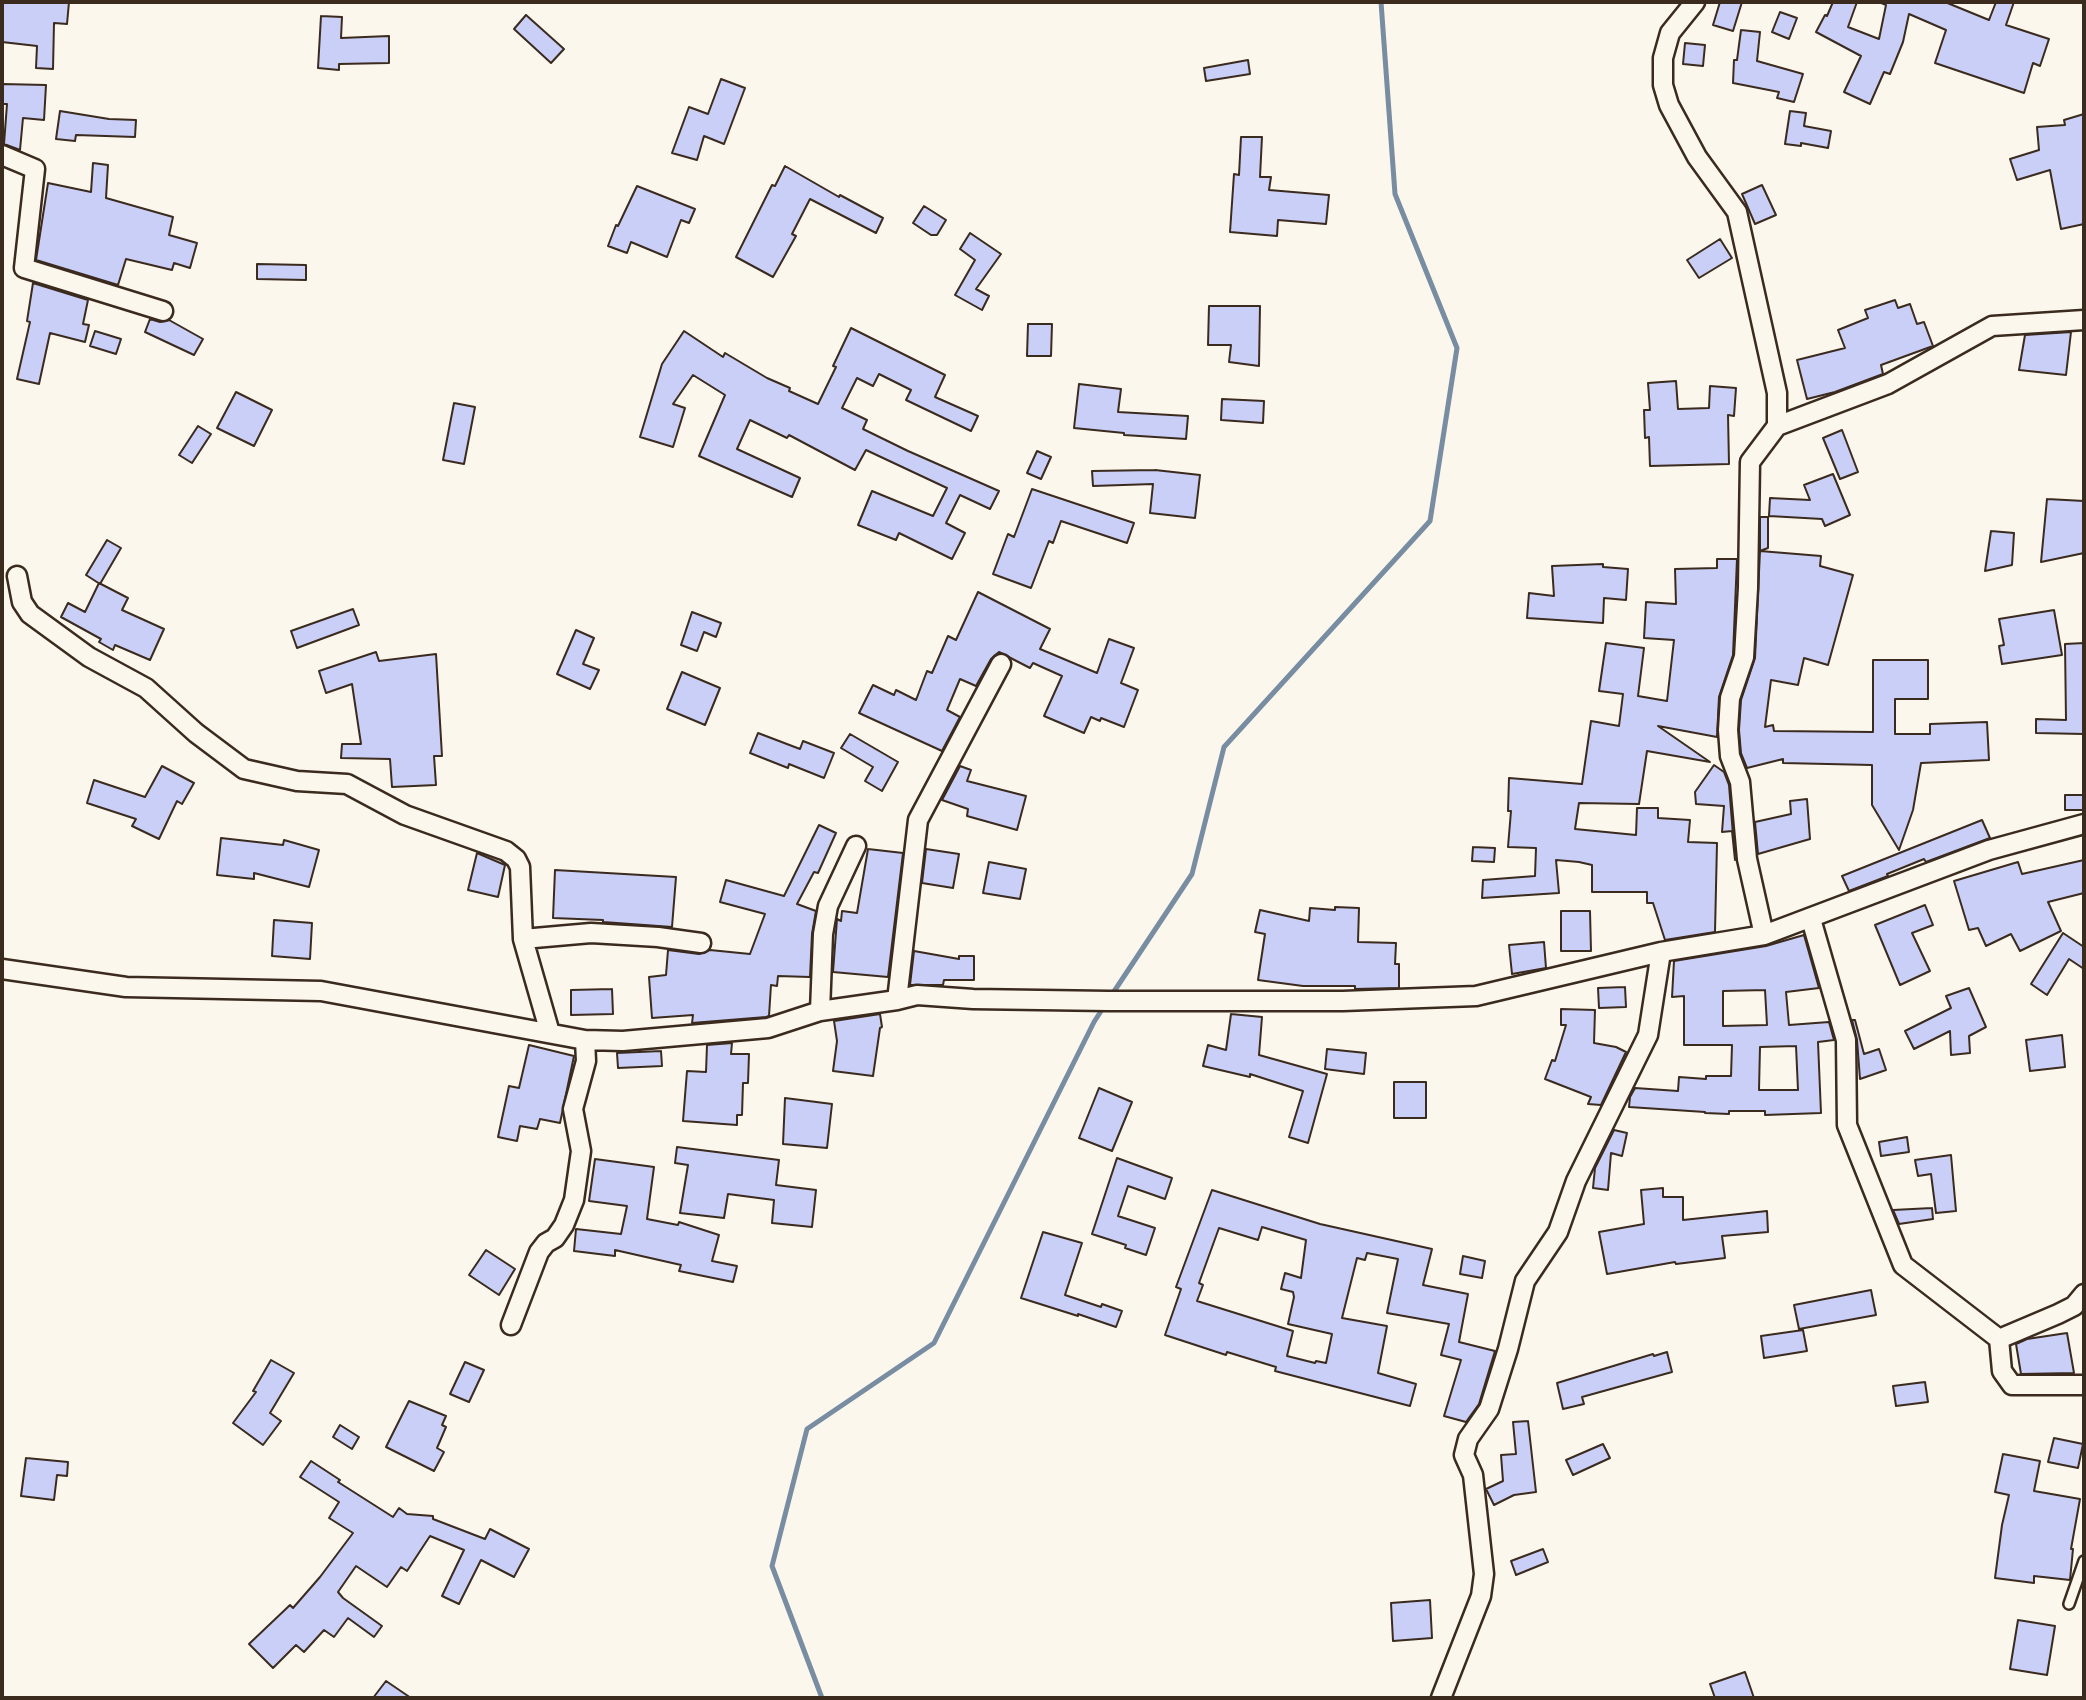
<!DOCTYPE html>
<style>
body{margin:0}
#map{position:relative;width:2086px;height:1700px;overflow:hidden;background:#fbf7ec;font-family:"Patrick Hand",sans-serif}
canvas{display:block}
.frame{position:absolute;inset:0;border:4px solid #3b2a1e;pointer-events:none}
</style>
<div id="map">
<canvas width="2086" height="1700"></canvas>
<div class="frame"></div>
</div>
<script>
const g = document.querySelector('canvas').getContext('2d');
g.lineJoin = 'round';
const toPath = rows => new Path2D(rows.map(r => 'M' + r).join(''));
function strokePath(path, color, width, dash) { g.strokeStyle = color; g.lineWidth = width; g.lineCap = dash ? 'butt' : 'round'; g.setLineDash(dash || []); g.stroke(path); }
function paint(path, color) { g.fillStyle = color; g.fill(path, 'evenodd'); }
const stream = toPath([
 [1111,996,1192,874,1224,747,1430,521,1457,348,1395,194,1381,2],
 [822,1698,772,1566,807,1429,934,1343,1094,1022,1105,1005]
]);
const building = toPath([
 [2,2,69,2,67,24,54,23,53,69,36,68,37,46,2,42,2,2],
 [1720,2,1742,2,1733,31,1713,25,1720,2],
 [1833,2,1857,2,1848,27,1879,39,1886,5,1879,2,1945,2,1989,20,1996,2,2014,2,2006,25,2049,39,2040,66,2033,63,2024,93,1935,63,1946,30,1909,14,1903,42,1890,74,1884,72,1870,104,1844,92,1861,56,1816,32,1825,15,1827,16,1833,2],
 [1780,12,1797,18,1789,39,1772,32,1780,12],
 [526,15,564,49,551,63,514,29,526,15],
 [321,16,342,17,341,38,389,36,389,63,339,64,339,70,318,68,321,16],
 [1741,30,1760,32,1757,61,1803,74,1794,102,1777,98,1779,92,1733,83,1734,60,1737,60,1741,30],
 [1685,43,1705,45,1703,66,1683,64,1685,43],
 [1248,60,1250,74,1206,81,1204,68,1248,60],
 [721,79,745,88,724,144,704,136,697,160,672,153,689,107,708,114,721,79],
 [2,84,46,85,44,120,23,118,20,150,4,144,7,104,2,104,2,84],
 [60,111,109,119,136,120,135,137,76,135,75,141,56,139,60,111],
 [1790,111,1806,113,1804,126,1831,131,1828,148,1801,143,1801,146,1785,144,1790,111],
 [2084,114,2084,224,2061,229,2050,170,2017,180,2010,159,2039,150,2037,127,2065,125,2064,120,2084,114],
 [1241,137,1262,137,1260,177,1271,177,1269,190,1329,195,1326,224,1278,220,1277,236,1230,232,1234,174,1239,175,1241,137],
 [93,163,108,165,106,198,173,217,169,235,197,243,190,268,174,263,172,270,126,259,118,285,36,260,48,183,91,192,93,163],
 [785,166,839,197,840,195,883,218,876,233,810,199,792,234,796,236,773,277,736,257,772,185,775,186,785,166],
 [1762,185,1776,215,1755,224,1742,194,1762,185],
 [637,186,695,209,689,223,681,220,667,257,631,242,627,253,608,246,616,225,618,226,637,186],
 [924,206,946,220,937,235,931,235,913,223,924,206],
 [970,233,1001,254,976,289,989,296,982,310,955,295,975,260,960,249,970,233],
 [1720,239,1732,258,1699,278,1687,260,1720,239],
 [257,264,306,265,306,280,257,279,257,264],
 [33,283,88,300,83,324,89,325,85,342,50,333,39,384,17,379,30,322,27,321,33,283],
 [1895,300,1898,308,1910,304,1917,324,1924,322,1933,346,1881,365,1883,374,1835,392,1807,399,1797,360,1845,348,1838,330,1868,318,1865,310,1895,300],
 [1209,306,1260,306,1259,366,1229,362,1231,345,1208,345,1209,306],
 [150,319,160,322,169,320,203,339,194,355,145,332,150,319],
 [1028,324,1052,324,1051,356,1027,356,1028,324],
 [851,328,945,375,935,397,978,416,971,431,906,400,911,390,879,374,873,386,857,378,842,408,867,420,863,429,908,451,999,491,990,509,960,495,946,523,965,533,952,559,899,533,896,540,858,525,872,491,933,516,947,488,866,450,855,470,789,435,787,438,750,420,737,449,800,478,792,497,699,456,725,395,693,375,673,404,685,408,673,447,640,437,662,364,684,331,723,357,725,353,767,378,790,388,789,391,818,404,836,367,833,366,851,328],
 [95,331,121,339,116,354,90,346,95,331],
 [2071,332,2066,375,2019,370,2025,335,2071,332],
 [1676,381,1678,409,1709,408,1710,386,1736,388,1734,416,1728,415,1729,464,1650,466,1649,437,1645,438,1644,410,1650,410,1648,383,1676,381],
 [1079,384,1121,389,1118,412,1188,416,1186,439,1124,435,1124,433,1074,428,1079,384],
 [236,392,272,410,254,446,217,428,236,392],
 [1222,399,1264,401,1263,423,1221,420,1222,399],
 [454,403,475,407,464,464,443,460,454,403],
 [198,426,211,434,192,463,179,455,198,426],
 [1842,430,1858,472,1840,479,1823,438,1842,430],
 [1037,451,1051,457,1041,479,1027,473,1037,451],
 [1155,470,1200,475,1195,518,1150,513,1153,484,1093,486,1092,471,1155,470],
 [1833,474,1850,515,1825,526,1822,519,1769,516,1770,498,1810,500,1804,485,1833,474],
 [1032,489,1134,523,1127,543,1061,521,1053,543,1049,541,1031,588,993,574,1008,534,1014,537,1032,489],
 [2047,499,2084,501,2084,553,2041,562,2047,499],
 [1760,517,1768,517,1768,548,1760,551,1760,517],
 [1991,531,2014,533,2012,565,1985,571,1991,531],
 [107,540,121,548,100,584,86,575,107,540],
 [1760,551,1821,556,1820,566,1853,575,1828,665,1804,658,1798,685,1771,680,1765,727,1773,725,1774,731,1873,732,1873,660,1928,660,1928,699,1895,699,1895,734,1930,734,1930,724,1987,722,1989,760,1921,763,1913,810,1899,850,1872,805,1872,765,1783,763,1783,759,1747,768,1741,753,1739,730,1741,700,1755,658,1760,551],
 [1717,559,1737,559,1733,655,1719,697,1717,737,1658,726,1710,762,1647,751,1639,804,1579,803,1575,829,1636,835,1637,808,1658,808,1658,818,1690,820,1688,842,1717,843,1715,932,1665,940,1653,903,1647,903,1647,892,1592,892,1592,865,1579,862,1556,860,1559,893,1482,898,1483,880,1535,876,1536,848,1508,847,1511,811,1508,811,1509,778,1582,784,1591,721,1619,726,1623,694,1599,691,1606,643,1644,648,1638,696,1667,701,1674,640,1644,638,1646,602,1676,604,1675,569,1717,568,1717,559],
 [1603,564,1603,567,1628,569,1626,600,1604,598,1603,623,1527,618,1529,593,1554,596,1552,566,1603,564],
 [99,583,128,598,122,610,164,629,150,660,115,645,113,650,99,642,101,639,61,617,68,603,85,612,99,583],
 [978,592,1050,629,1040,649,1097,673,1109,639,1134,648,1121,683,1138,690,1124,727,1101,718,1100,721,1091,717,1084,733,1044,716,1062,676,1033,663,1030,668,999,652,991,659,976,686,960,679,947,710,960,717,942,751,859,713,873,685,894,695,896,690,916,700,927,671,932,673,948,636,956,640,978,592],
 [353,609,359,625,297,648,291,631,353,609],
 [2054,610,2062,655,2002,664,1999,646,2004,645,1999,619,2054,610],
 [692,612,721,623,716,637,704,632,697,651,681,645,692,612],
 [576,630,594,638,583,664,599,670,590,689,557,674,576,630],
 [2084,643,2084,734,2036,733,2036,719,2066,720,2065,644,2084,643],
 [376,652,379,661,436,654,442,756,434,756,436,785,392,787,390,759,341,758,342,744,361,744,352,684,326,693,319,671,376,652],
 [682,672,720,688,705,725,667,709,682,672],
 [758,733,800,749,803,741,834,753,824,778,789,764,788,768,750,753,758,733],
 [850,734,898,762,882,791,865,781,873,767,841,748,850,734],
 [1714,765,1724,772,1729,785,1735,860,1732,831,1722,832,1724,806,1696,804,1695,792,1714,765],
 [162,766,194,783,182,804,177,801,159,839,132,826,136,819,87,803,94,780,145,797,162,766],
 [960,766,971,770,967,781,1026,796,1017,830,967,816,968,809,942,800,960,766],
 [2065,795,2084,795,2084,810,2065,810,2065,795],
 [1807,799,1810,839,1758,854,1755,822,1791,814,1790,801,1807,799],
 [1982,820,1990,838,1926,862,1924,859,1887,874,1888,876,1849,891,1842,876,1982,820],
 [819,825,836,833,818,873,814,872,797,904,816,911,812,934,810,977,778,976,777,986,771,985,769,1016,766,1017,692,1023,693,1015,652,1018,649,977,666,975,668,950,699,954,710,950,750,954,765,914,720,902,726,880,784,896,819,825],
 [221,838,283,845,284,840,319,850,309,887,254,873,254,879,217,875,221,838],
 [1473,847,1495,848,1494,862,1472,861,1473,847],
 [868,849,903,853,888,977,833,972,837,919,841,921,842,911,857,913,868,849],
 [926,849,959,854,953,888,922,883,926,849],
 [477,853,505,865,498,897,468,890,477,853],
 [2084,860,2084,893,2048,902,2061,931,2020,951,2011,934,1986,946,1978,928,1969,930,1954,881,2018,862,2022,874,2084,860],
 [989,862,1026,869,1020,899,983,893,989,862],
 [555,870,676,877,672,927,603,922,603,920,553,918,555,870],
 [1925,905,1933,925,1912,933,1930,971,1900,985,1875,925,1925,905],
 [1335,907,1359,908,1358,942,1396,943,1395,964,1399,964,1399,988,1355,989,1355,986,1303,986,1258,980,1265,934,1255,932,1260,910,1309,921,1310,908,1335,910,1335,907],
 [1561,911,1590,911,1591,951,1561,951,1561,911],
 [274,920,312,923,310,959,272,956,274,920],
 [2063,933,2084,947,2084,969,2069,959,2047,995,2031,984,2063,933],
 [1804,935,1819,988,1786,992,1789,1025,1829,1022,1834,1040,1818,1042,1821,1113,1765,1115,1765,1111,1729,1111,1729,1114,1705,1113,1705,1112,1629,1107,1630,1097,1635,1088,1678,1091,1679,1077,1706,1079,1706,1076,1731,1076,1732,1045,1684,1045,1684,996,1672,997,1674,961,1766,946,1804,935],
 [1765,990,1767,1025,1723,1026,1723,991,1765,990],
 [1796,1046,1798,1090,1759,1090,1760,1047,1796,1046],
 [1544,942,1546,968,1512,974,1509,945,1544,942],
 [914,951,959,959,959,956,974,956,974,980,944,980,943,985,910,985,914,951],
 [1625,987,1626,1007,1599,1008,1598,988,1625,987],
 [1969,988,1986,1027,1969,1036,1970,1053,1951,1055,1950,1031,1914,1049,1905,1031,1951,1008,1946,996,1969,988],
 [612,989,613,1014,571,1015,571,990,612,989],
 [1561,1009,1595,1010,1594,1043,1616,1047,1626,1052,1601,1105,1588,1104,1591,1097,1545,1079,1552,1060,1555,1061,1566,1025,1561,1025,1561,1009],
 [880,1014,882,1027,880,1028,873,1076,833,1071,837,1041,834,1021,880,1014],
 [1231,1014,1262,1017,1259,1055,1327,1074,1308,1143,1289,1137,1303,1091,1250,1074,1250,1077,1203,1066,1208,1045,1226,1050,1231,1014],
 [1852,1020,1855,1020,1864,1054,1879,1049,1886,1070,1860,1079,1857,1040,1852,1020],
 [2062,1035,2065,1067,2030,1071,2026,1040,2062,1035],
 [732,1043,731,1054,749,1054,748,1083,743,1083,742,1115,737,1115,737,1125,683,1121,687,1071,706,1072,707,1045,732,1043],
 [529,1045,574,1056,560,1123,540,1119,537,1129,520,1126,517,1141,498,1137,509,1086,519,1088,529,1045],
 [1327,1049,1366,1053,1364,1074,1325,1069,1327,1049],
 [661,1051,662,1066,618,1068,617,1053,661,1051],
 [1394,1082,1426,1082,1426,1118,1394,1118,1394,1082],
 [1099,1088,1132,1102,1112,1151,1079,1138,1099,1088],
 [785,1098,832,1104,827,1148,783,1144,785,1098],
 [1614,1130,1627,1133,1622,1156,1611,1153,1608,1190,1593,1188,1595,1168,1614,1130],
 [1907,1137,1909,1152,1881,1156,1879,1142,1907,1137],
 [677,1147,779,1160,776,1185,816,1190,812,1227,772,1223,774,1200,728,1194,724,1218,680,1213,688,1165,675,1163,677,1147],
 [1951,1155,1956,1211,1936,1213,1931,1174,1918,1176,1915,1160,1951,1155],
 [1117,1158,1172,1178,1165,1199,1128,1186,1118,1216,1155,1228,1146,1255,1125,1248,1126,1245,1092,1234,1117,1158],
 [595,1159,654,1167,647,1219,678,1225,679,1222,719,1235,712,1261,737,1266,733,1282,679,1271,681,1265,615,1250,615,1256,574,1251,576,1229,621,1234,627,1206,589,1201,595,1159],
 [1663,1188,1663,1197,1683,1197,1683,1220,1767,1211,1768,1232,1722,1236,1725,1258,1676,1264,1675,1262,1607,1274,1599,1232,1644,1224,1641,1190,1663,1188],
 [1212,1190,1320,1224,1432,1249,1423,1285,1468,1294,1459,1342,1495,1351,1479,1404,1466,1422,1444,1416,1461,1360,1441,1355,1449,1324,1387,1313,1398,1259,1367,1253,1365,1260,1357,1258,1342,1318,1387,1326,1378,1373,1416,1384,1410,1406,1275,1371,1276,1367,1227,1352,1226,1355,1165,1335,1181,1289,1176,1287,1212,1190],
 [1262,1227,1306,1240,1301,1278,1285,1273,1281,1289,1293,1292,1294,1297,1288,1324,1332,1334,1326,1363,1316,1361,1315,1363,1287,1356,1293,1331,1197,1301,1203,1285,1199,1283,1219,1228,1258,1240,1262,1227],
 [1932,1208,1933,1219,1899,1224,1893,1210,1932,1208],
 [1043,1232,1082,1243,1065,1295,1101,1307,1102,1304,1122,1311,1116,1327,1078,1314,1078,1316,1021,1298,1043,1232],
 [486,1250,515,1269,499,1295,469,1275,486,1250],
 [1463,1256,1485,1261,1482,1278,1460,1274,1463,1256],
 [1871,1290,1876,1315,1799,1329,1794,1305,1871,1290],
 [1803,1330,1807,1351,1764,1358,1761,1336,1803,1330],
 [2067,1333,2074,1373,2021,1374,2016,1344,2027,1339,2067,1333],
 [1667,1352,1672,1372,1582,1397,1584,1404,1563,1409,1557,1383,1653,1354,1654,1356,1667,1352],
 [271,1360,294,1373,270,1413,281,1421,263,1445,233,1423,256,1392,253,1391,271,1360],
 [465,1362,484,1370,469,1402,450,1394,465,1362],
 [1925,1382,1928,1402,1896,1406,1893,1386,1925,1382],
 [409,1401,446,1416,442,1425,446,1427,437,1448,444,1452,434,1471,386,1447,409,1401],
 [1528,1421,1536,1492,1514,1495,1494,1505,1486,1489,1503,1481,1501,1455,1516,1454,1513,1422,1528,1421],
 [340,1425,359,1437,352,1449,333,1437,340,1425],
 [2054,1438,2083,1444,2078,1468,2048,1462,2054,1438],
 [1603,1444,1610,1458,1573,1475,1566,1460,1603,1444],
 [2003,1454,2040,1461,2034,1491,2080,1499,2071,1549,2073,1549,2070,1580,2034,1576,2034,1583,1995,1578,2002,1525,2009,1495,1995,1492,2003,1454],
 [26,1458,68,1462,67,1476,57,1475,54,1500,21,1496,26,1458],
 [311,1461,340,1480,338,1482,393,1517,399,1508,407,1514,433,1516,433,1519,485,1539,490,1529,529,1549,514,1577,481,1560,459,1604,442,1596,464,1550,430,1536,407,1571,401,1567,387,1587,356,1566,338,1592,343,1598,382,1626,374,1637,348,1618,334,1637,324,1630,304,1652,296,1645,273,1668,249,1644,290,1605,293,1608,320,1577,353,1533,329,1518,339,1502,300,1477,311,1461],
 [1543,1549,1548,1562,1516,1575,1511,1561,1543,1549],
 [1430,1600,1432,1638,1393,1641,1391,1603,1430,1600],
 [2018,1620,2055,1626,2047,1675,2010,1669,2018,1620],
 [1745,1672,1754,1698,1715,1698,1710,1684,1745,1672],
 [386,1681,411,1698,373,1698,386,1681]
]);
const lane = toPath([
 [2069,1604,2084,1561]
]);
const street = toPath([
 [1695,2,1670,33,1663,58,1663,85,1669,105,1697,157,1737,212,1777,393,1777,426,1750,462,1748,588,1744,657,1730,698,1728,730,1730,756,1740,782,1747,859,1764,935],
 [2,155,35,169,24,268,163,311],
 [1777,426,1888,384,1992,326,2084,320],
 [17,576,22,602,30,614,89,657,146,688,196,733,244,769,297,781,347,784,405,815,506,851,516,859,520,867,523,939,550,1033],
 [1811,919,1846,1040,1847,1125,1903,1265,1999,1339],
 [523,939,591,933,658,937,701,943],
 [2,969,126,987,321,991,585,1040,586,1061,573,1109,581,1151,574,1200,564,1225,555,1238,546,1243,539,1252,511,1325],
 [897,1000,918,820,1001,664],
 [820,1011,823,934,828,906,856,846],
 [585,1040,623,1041,768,1028,820,1011,897,1000,917,995,973,999,1108,1001,1343,1001,1476,996,1661,952,1764,935,1989,850,2084,824],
 [2084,1294,2074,1306,2058,1314,1999,1339,2002,1371,2012,1385,2084,1385],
 [1441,1698,1481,1596,1484,1574,1473,1475,1464,1455,1468,1439,1489,1409,1508,1349,1525,1281,1558,1232,1576,1181,1648,1035,1661,952]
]);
strokePath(stream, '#788ca2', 5);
paint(building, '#cacff7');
strokePath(building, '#3b2a1e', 2);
strokePath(lane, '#3b2a1e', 14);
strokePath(street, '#3b2a1e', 23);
strokePath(lane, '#fbf7ec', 9);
strokePath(street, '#fbf7ec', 18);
</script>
